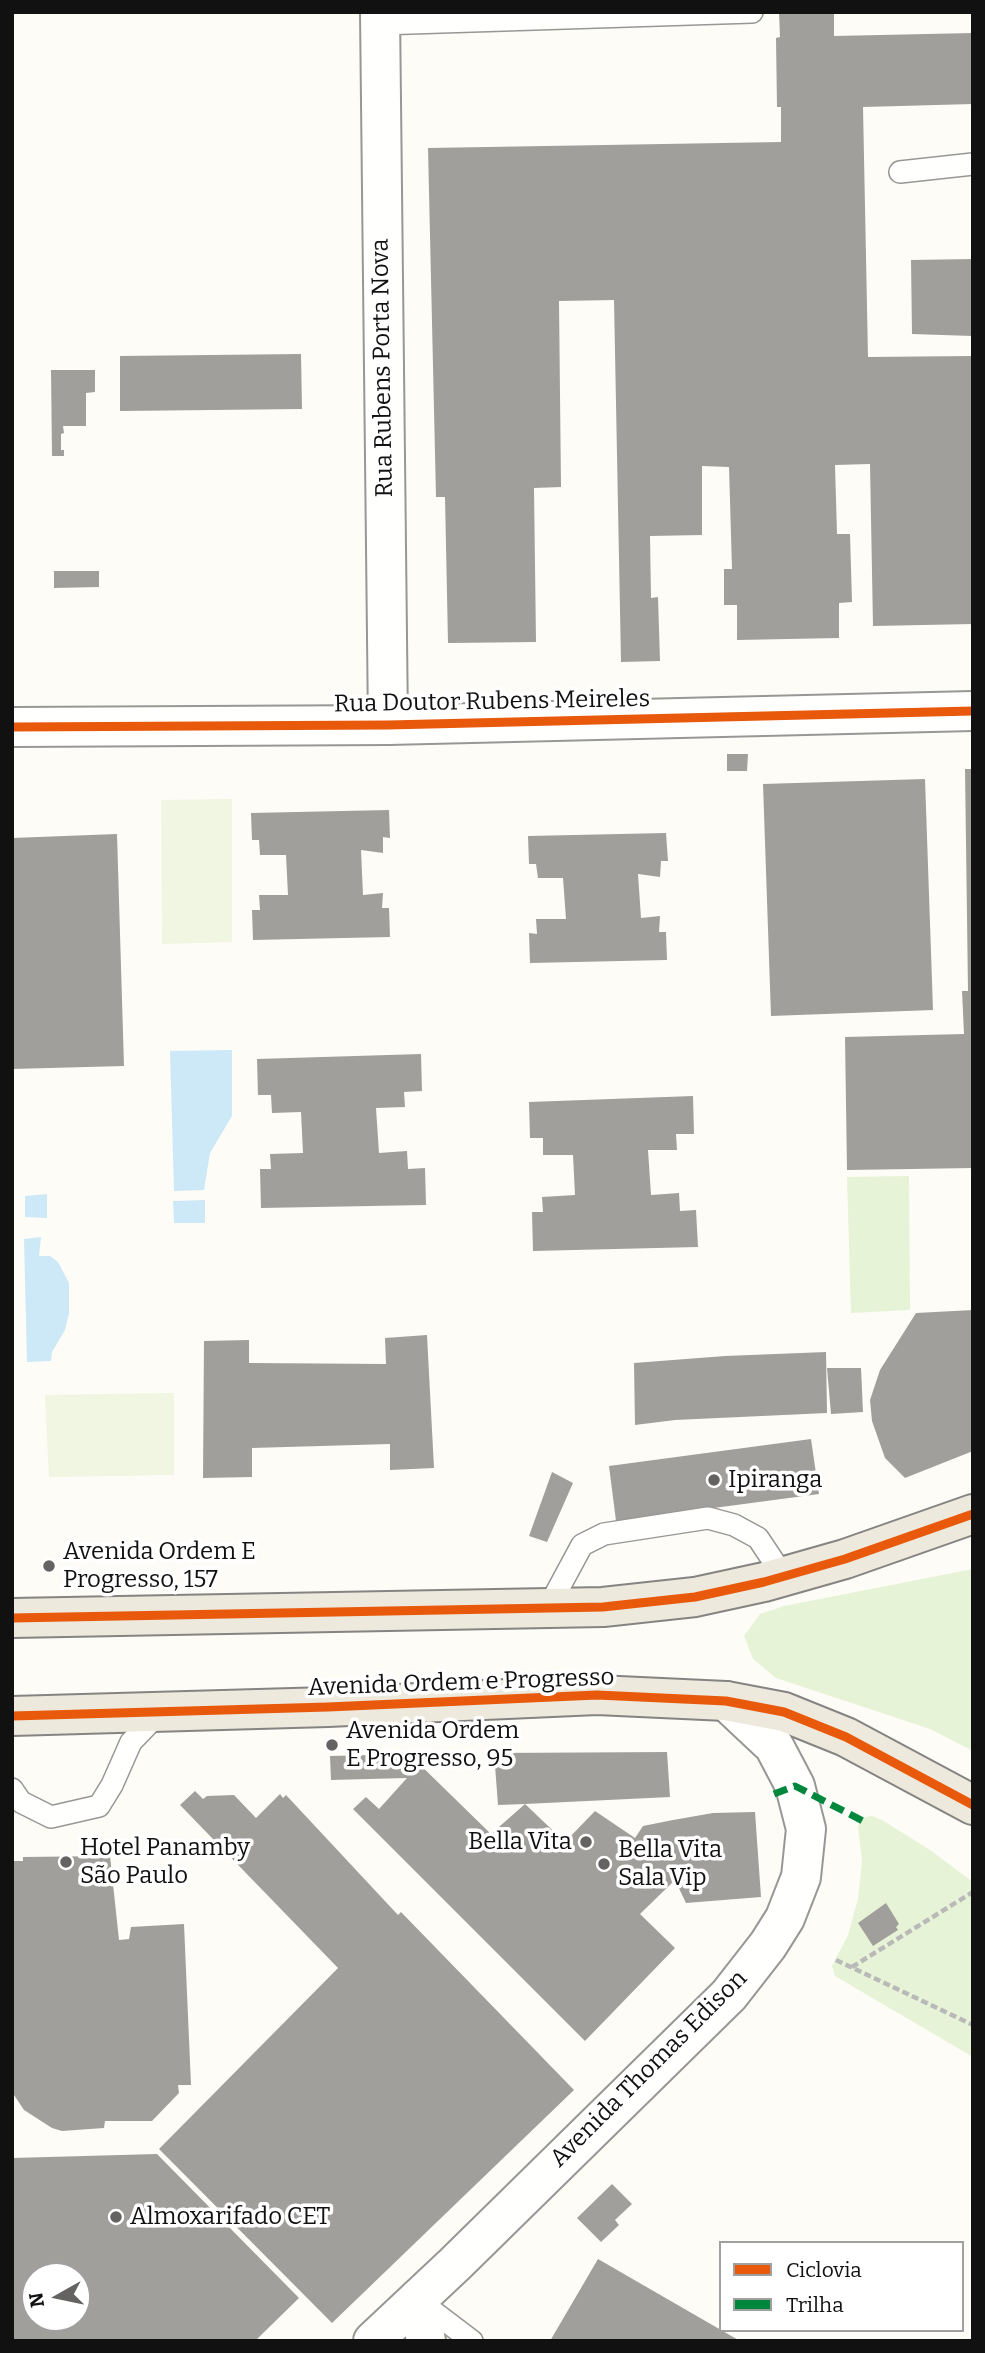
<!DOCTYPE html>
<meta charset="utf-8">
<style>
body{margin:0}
#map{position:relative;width:985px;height:2353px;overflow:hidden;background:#fdfcf7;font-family:Bitter,serif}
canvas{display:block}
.frame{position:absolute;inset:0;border:14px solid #111;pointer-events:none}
.legend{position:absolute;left:719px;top:2241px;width:245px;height:91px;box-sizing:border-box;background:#fff;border:2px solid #a0a0a0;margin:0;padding:9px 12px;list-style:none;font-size:21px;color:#111}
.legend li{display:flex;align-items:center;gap:14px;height:35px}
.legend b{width:35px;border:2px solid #a0a0a0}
.north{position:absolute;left:21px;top:2262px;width:70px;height:70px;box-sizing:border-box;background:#fff;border:2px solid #a0a0a0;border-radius:50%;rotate:261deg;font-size:19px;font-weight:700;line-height:28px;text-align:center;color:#111}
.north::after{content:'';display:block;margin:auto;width:24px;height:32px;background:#646362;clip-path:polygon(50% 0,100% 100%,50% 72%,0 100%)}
</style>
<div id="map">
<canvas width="985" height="2353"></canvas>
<div class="frame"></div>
<ul class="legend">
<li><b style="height:9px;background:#e8590c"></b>Ciclovia</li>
<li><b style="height:9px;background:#00873e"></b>Trilha</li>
</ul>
<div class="north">N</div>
</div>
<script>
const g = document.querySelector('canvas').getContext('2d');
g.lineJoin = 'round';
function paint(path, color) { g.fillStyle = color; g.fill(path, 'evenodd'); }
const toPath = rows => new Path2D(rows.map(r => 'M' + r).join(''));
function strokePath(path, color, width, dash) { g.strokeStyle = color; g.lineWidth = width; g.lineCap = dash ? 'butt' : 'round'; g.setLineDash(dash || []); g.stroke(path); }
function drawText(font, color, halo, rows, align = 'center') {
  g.font = font + ' Bitter,serif'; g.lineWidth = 7; g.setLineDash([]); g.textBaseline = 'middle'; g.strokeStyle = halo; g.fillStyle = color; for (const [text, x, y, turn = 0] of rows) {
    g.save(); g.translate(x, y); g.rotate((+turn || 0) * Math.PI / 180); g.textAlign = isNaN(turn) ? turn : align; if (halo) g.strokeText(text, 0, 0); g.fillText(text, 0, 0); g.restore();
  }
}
const green = toPath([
 [909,1176,910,1310,851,1313,847,1177],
 [973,1569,973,1751,930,1729,776,1678,753,1659,744,1636,760,1614,784,1606],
 [872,1816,882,1820,930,1850,973,1882,973,2057,835,1976,832,1966,848,1935,858,1899,862,1861,858,1827,861,1818]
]);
const pitch = toPath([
 [232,799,232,942,162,944,161,800],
 [174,1393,174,1475,49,1477,45,1395]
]);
const water = toPath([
 [232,1050,232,1116,210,1153,204,1190,174,1191,170,1051],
 [47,1194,47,1218,25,1217,25,1196],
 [205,1200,205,1223,174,1223,173,1201],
 [41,1237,39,1256,50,1256,58,1262,69,1283,69,1313,65,1330,52,1352,51,1361,27,1362,24,1239]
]);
const building = toPath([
 [779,12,834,12,834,36,973,33,973,104,863,107,868,357,973,356,973,624,873,626,870,464,835,465,837,534,850,534,852,602,839,603,839,638,737,640,737,605,724,605,724,569,732,569,729,467,702,466,702,535,650,536,651,598,658,597,660,661,621,662,614,300,559,301,561,487,534,488,536,642,448,643,445,497,436,497,428,148,781,142,781,107,777,107,776,38,780,37],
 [973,259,973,336,912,334,911,260],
 [301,354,302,409,120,411,120,356],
 [51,370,95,370,95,392,86,393,86,426,63,426,64,433,61,434,61,450,64,450,64,456,52,456],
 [54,571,99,571,99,587,54,588],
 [727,754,748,754,747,771,727,771],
 [965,769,973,769,973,1168,847,1170,845,1037,964,1034,962,991,968,991],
 [925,779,933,1010,771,1016,763,784],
 [389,810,390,838,383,837,383,853,361,850,363,895,383,893,382,908,389,908,390,937,253,940,252,910,260,910,259,895,288,895,286,855,260,855,259,840,252,840,251,813],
 [666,833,668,861,661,861,660,877,638,874,641,918,660,916,659,932,666,932,667,960,530,963,529,933,537,934,536,919,566,919,563,878,538,878,536,864,529,864,528,836],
 [117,834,124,1066,12,1069,12,838],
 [421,1054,422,1091,404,1092,405,1107,376,1108,379,1153,407,1151,408,1169,425,1168,426,1205,261,1208,260,1169,271,1169,270,1154,303,1153,301,1112,272,1113,271,1095,258,1095,257,1059],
 [693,1096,694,1134,676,1134,677,1150,648,1150,651,1195,679,1193,680,1211,696,1210,698,1247,533,1251,532,1212,543,1212,542,1197,575,1195,573,1155,543,1155,543,1138,530,1138,529,1102],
 [973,1310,973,1451,905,1478,885,1458,872,1421,870,1400,880,1370,916,1313],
 [427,1335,434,1468,390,1470,390,1444,252,1448,252,1477,203,1478,204,1341,249,1340,249,1363,386,1364,385,1338],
 [826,1352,827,1413,675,1420,635,1425,634,1363,725,1356],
 [827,1368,861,1368,863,1412,831,1414],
 [811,1439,819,1494,616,1521,609,1466],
 [552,1472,573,1483,547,1542,529,1536],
 [667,1752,670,1797,525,1804,565,1842,595,1811,635,1838,643,1826,673,1820,713,1813,755,1812,761,1897,686,1903,675,1880,640,1914,675,1948,585,2041,353,1809,366,1797,379,1809,407,1778,331,1780,330,1756,409,1754,491,1834,525,1804,498,1805,494,1753],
 [195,1791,203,1799,207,1796,234,1795,256,1818,280,1794,283,1798,286,1795,398,1915,401,1912,574,2090,332,2323,159,2149,338,1968,180,1805],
 [110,1856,119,1940,129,1939,131,1927,184,1924,191,2085,178,2085,179,2093,152,2121,105,2121,104,2128,62,2131,52,2128,24,2110,12,2092,12,1861,23,1861,23,1857],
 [886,1903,899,1924,896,1927,898,1930,873,1946,858,1923],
 [157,2154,299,2298,255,2341,12,2341,12,2158],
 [35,2276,77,2276,77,2318,35,2318],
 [612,2184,632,2204,615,2220,619,2225,601,2242,577,2218],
 [598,2259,721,2330,740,2341,550,2341]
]);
const path = toPath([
 [836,1960,973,2025],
 [852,1967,973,1892]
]);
const service = toPath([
 [379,24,752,12],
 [900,172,973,164],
 [548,1608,582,1545,604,1534,708,1518,734,1525,758,1538,784,1577],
 [12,1789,21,1802,51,1817,99,1806,112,1785,131,1742,159,1713],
 [418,2300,472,2341]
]);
const minor = toPath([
 [380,12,388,725],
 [418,2299,426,2341]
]);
const tertiary = toPath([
 [12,727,388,725,973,711],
 [373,2341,455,2264,729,1995,768,1945,785,1918,801,1877,806,1829,795,1786,774,1746,726,1701]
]);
const primary = toPath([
 [12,1618,603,1607,695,1597,764,1582,845,1559,973,1514],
 [12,1716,328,1707,597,1695,726,1701,784,1712,846,1737,973,1805]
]);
const quiet = toPath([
 [774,1794,795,1786,867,1823]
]);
const cycleway = toPath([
 [12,727,388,725,973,711],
 [12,1618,603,1607,695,1597,764,1582,845,1559,973,1514],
 [12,1716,328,1707,597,1695,726,1701,784,1712,846,1737,973,1805]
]);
const markers = [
 [714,1480,7,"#646362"],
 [49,1566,7,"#646362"],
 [332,1745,7,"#646362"],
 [586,1842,7,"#646362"],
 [66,1862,7,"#646362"],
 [604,1864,7,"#646362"],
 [116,2217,7,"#646362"]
];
const streetNames = [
 ["Rua Rubens Porta Nova",383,368,-91],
 ["Rua Doutor Rubens Meireles",492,702,-1],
 ["Avenida Ordem e Progresso",461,1683,-2],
 ["Avenida Thomas Edison",649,2069,-45]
];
const poiNames = [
 ["Ipiranga",728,1480],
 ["Avenida Ordem E",63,1552],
 ["Progresso, 157",63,1580],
 ["Avenida Ordem",346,1731],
 ["E Progresso, 95",346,1759],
 ["Bella Vita",572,1842,"right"],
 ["Hotel Panamby",80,1848],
 ["São Paulo",80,1876],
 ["Bella Vita",618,1850],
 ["Sala Vip",618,1878],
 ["Almoxarifado CET",130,2217]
];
paint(green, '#e7f3d7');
paint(pitch, '#f0f6e1');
paint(water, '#cde8f7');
paint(building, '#a19f9c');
strokePath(service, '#979795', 24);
strokePath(minor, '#979795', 42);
strokePath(tertiary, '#979795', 42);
strokePath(primary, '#858482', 42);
strokePath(path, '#b9b9b8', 4.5, [7, 3.5]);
strokePath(service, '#fffffe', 21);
strokePath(minor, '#fffffe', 38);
strokePath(tertiary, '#fffffe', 38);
strokePath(primary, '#ede9dc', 38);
strokePath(quiet, '#00873e', 7, [14, 7]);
strokePath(cycleway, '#e8590c', 9);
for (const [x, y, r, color] of markers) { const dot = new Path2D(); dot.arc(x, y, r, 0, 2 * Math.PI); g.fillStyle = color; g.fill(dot); strokePath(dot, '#fff', 2.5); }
drawText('24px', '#111', '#fff', streetNames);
drawText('24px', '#111', '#fff', poiNames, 'left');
</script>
